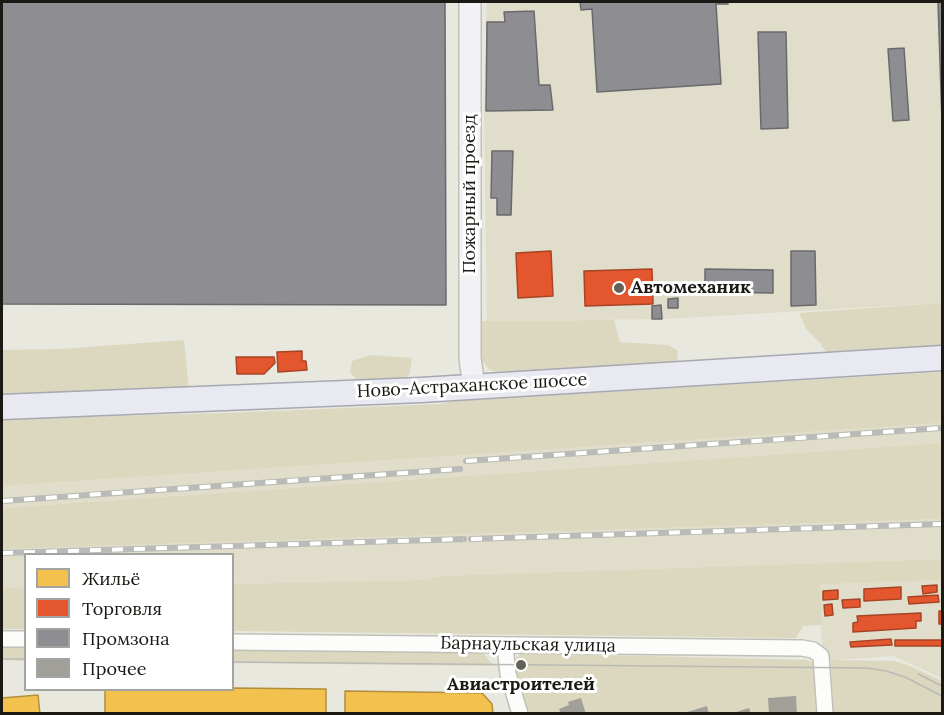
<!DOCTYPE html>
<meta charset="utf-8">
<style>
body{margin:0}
#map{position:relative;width:944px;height:715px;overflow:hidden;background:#e9e8de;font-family:Lora,serif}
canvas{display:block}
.frame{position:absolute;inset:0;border:3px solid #1a1913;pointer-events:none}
.legend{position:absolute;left:24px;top:553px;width:210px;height:138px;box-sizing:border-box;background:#fff;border:2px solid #a3a3a1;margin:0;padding:8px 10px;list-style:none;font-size:18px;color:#1a1913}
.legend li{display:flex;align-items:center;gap:12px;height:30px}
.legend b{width:30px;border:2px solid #a3a3a1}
</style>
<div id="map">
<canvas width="944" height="715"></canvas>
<div class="frame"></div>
<ul class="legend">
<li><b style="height:16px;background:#f2c14e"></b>Жильё</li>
<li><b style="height:16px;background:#e4572e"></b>Торговля</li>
<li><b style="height:16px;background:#8d8d92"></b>Промзона</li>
<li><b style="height:16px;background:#a09f98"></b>Прочее</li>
</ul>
</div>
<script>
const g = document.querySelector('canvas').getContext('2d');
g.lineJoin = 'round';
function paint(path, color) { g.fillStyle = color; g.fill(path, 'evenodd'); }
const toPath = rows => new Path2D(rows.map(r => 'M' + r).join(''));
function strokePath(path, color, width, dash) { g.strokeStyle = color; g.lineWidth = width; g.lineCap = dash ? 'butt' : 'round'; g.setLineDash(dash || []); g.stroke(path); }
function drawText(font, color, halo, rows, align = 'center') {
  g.font = font + ' Lora,serif'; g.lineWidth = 6; g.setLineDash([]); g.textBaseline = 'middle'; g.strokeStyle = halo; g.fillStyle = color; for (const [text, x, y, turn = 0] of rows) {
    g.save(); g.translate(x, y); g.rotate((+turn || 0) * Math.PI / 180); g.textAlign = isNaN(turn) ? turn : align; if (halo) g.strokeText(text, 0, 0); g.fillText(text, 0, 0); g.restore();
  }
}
const built = toPath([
 [487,2,942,2,942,303,665,319,487,321,484,111],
 [942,423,942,443,2,508,2,486],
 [942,519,942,559,441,576,424,580,233,584,232,554,26,554,25,587,2,588,2,549],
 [942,574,942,678,893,656,823,661,818,582]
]);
const green = toPath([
 [942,303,942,346,828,355,821,344,806,329,799,313],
 [614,320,620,342,668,345,677,350,678,363,502,373,490,370,479,358,475,321],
 [184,340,189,390,2,397,2,350,59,349],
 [370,355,412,358,410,373,406,379,365,381,355,378,350,372,352,361],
 [942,372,942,423,2,486,2,419,226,413,441,404,454,401],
 [942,443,942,519,2,549,2,508],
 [942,559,942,580,820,584,822,625,803,626,796,638,233,631,233,584,424,580,441,576],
 [25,587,25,629,2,629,2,588],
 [2,646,25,647,25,661,2,660],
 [233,650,483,653,494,666,233,663],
 [522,653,807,660,814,663,816,668,817,713,529,713,514,674,516,658],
 [831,660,894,661,908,665,942,681,942,713,833,713]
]);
const homes = toPath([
 [232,688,326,689,326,714,105,714,105,690,232,688],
 [345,691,482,693,492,704,493,714,345,714,345,691],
 [38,695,40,714,2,714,2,698,38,695]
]);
const shops = toPath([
 [551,251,553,296,518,298,516,253,551,251],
 [652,269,653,304,585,306,584,271,652,269],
 [302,351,302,361,306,361,307,370,278,372,277,352,302,351],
 [236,357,274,357,275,363,264,374,237,374,236,357],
 [937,585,937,592,923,594,922,586,937,585],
 [901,587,901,599,864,601,864,589,901,587],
 [838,590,838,599,823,600,823,591,838,590],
 [938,595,939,602,909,604,908,597,938,595],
 [860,599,860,607,843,608,842,600,860,599],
 [832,604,833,615,825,616,824,605,832,604],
 [939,611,942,611,942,624,939,624,939,611],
 [921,613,921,621,916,621,916,628,853,632,853,623,858,622,857,616,921,613],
 [891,639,892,645,851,647,850,642,891,639],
 [895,640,942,640,942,646,895,646,895,640]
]);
const industry = toPath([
 [2,2,445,2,446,305,2,304,2,2],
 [580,2,728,2,728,4,716,4,721,84,597,92,592,9,581,10,580,2],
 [938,2,942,2,942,122,938,2],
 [534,11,539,85,550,85,553,110,486,111,487,22,505,22,504,12,534,11],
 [758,32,786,32,788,128,761,129,758,32],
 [904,48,909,120,893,121,888,49,904,48],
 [492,151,513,151,511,215,497,215,497,198,491,198,492,151],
 [791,251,815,251,816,305,791,306,791,251],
 [705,269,773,270,773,293,705,292,705,269],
 [678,298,678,308,668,308,668,299,678,298],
 [661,305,662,319,652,319,652,306,661,305]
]);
const building = toPath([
 [796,696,797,714,769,714,768,698],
 [581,698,586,714,561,714,559,709,569,705,568,702],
 [707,706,709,714,684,714,684,713],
 [749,708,751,714,733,714,733,713]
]);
const street = toPath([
 [2,639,26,639],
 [232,642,802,648,813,650,821,656,825,714],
 [505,646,508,674,520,714]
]);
const secondary = toPath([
 [470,2,470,358,474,387]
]);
const primary = toPath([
 [2,407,421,390,942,358]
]);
const tram = toPath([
 [2,659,26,659],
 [232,662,867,668,886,671,905,677,942,696],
 [918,674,942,686]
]);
const rail = toPath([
 [466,461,942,428],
 [2,501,460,469],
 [471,539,942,524],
 [2,553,464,539]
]);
const markers = [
 [619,288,6,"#62615a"],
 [521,665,6,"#62615a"]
];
const streetNames = [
 ["Пожарный проезд",470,194,-90],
 ["Ново-Астраханское шоссе",472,386,-3],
 ["Барнаульская улица",528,645,1]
];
const poiNames = [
 ["Автомеханик",631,288],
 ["Авиастроителей",521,685,"center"]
];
paint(built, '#e0ddcb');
paint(green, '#dbd8bf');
paint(homes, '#f2c14e');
strokePath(homes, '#b18f3c', 1.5);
paint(shops, '#e4572e');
strokePath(shops, '#a74426', 1.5);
paint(industry, '#8d8d92');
strokePath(industry, '#6a6a6c', 1.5);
paint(building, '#a09f98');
strokePath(street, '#c1c0b8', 18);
strokePath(secondary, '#c1c0b8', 24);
strokePath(primary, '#a6a8b2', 27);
strokePath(street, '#fcfcfa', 15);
strokePath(secondary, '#f2f2f5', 21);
strokePath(primary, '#e8e9f1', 24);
strokePath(tram, '#babab7', 1.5);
strokePath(rail, '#babab7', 6);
strokePath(rail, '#fff', 4, [11]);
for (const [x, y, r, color] of markers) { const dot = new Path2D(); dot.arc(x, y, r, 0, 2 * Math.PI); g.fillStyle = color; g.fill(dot); strokePath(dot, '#fff', 2); }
drawText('18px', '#1a1913', '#fff', streetNames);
drawText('bold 18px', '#1a1913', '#fff', poiNames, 'left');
</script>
